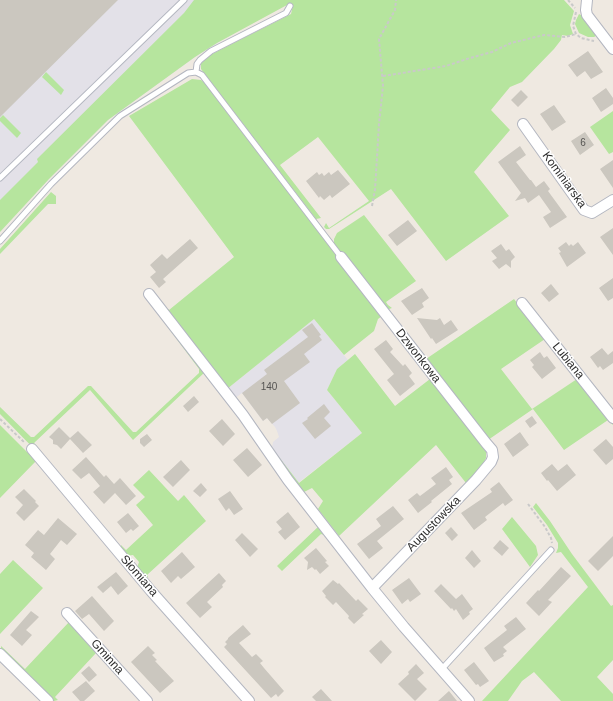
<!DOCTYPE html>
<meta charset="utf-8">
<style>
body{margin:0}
canvas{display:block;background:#efe9e1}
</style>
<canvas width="613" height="701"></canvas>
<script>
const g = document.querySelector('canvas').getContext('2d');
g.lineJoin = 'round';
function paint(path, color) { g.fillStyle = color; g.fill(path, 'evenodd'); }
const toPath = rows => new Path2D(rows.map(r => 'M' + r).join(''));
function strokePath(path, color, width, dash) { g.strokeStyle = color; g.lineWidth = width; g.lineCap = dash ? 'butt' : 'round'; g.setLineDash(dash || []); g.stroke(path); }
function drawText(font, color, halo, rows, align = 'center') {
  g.font = font + ' Arial,sans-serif'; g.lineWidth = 3; g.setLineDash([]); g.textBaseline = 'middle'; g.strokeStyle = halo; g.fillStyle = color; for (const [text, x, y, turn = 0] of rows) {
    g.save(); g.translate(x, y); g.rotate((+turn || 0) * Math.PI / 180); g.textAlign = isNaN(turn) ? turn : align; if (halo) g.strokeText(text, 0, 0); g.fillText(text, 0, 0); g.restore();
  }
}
const industrial = toPath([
 [0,0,287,0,195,57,108,120,49,179,0,232],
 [314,319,348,360,337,369,327,390,362,433,298,483,272,448,273,442,279,437,277,431,275,427,267,418,263,421,242,393,234,399,227,389]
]);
const green = toPath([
 [194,0,564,0,574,11,570,25,573,34,568,36,562,35,561,40,554,49,522,82,510,87,491,110,510,130,474,172,509,216,446,261,391,189,329,229,326,229,324,227,326,223,329,228,369,201,318,137,280,165,321,218,316,219,201,69,201,63,208,56,291,14,293,5,287,5,217,43,195,57,108,120,49,179,0,232,0,200,38,162,37,159,184,13],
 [579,14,586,18,596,36,594,37,588,37,579,33,575,24,576,20],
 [46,72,64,90,61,95,42,77],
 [192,79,201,80,208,85,382,316,378,319,374,331,344,355,314,319,227,389,168,313,168,309,169,310,234,257,129,116],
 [613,111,613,152,609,154,590,127],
 [3,115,21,133,17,138,0,121,0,118],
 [51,192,56,196,56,204,48,204,0,254,0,249],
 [364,215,416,281,386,302,388,305,392,308,389,309,385,309,376,299,334,244,334,239,337,233],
 [144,293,205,372,133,440,90,390,34,443,44,455,42,457,0,414,0,407,31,437,34,437,88,386,91,386,133,432,136,432,199,373,199,369,143,294],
 [514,299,545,339,501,369,532,409,577,379,613,422,613,425,608,420,564,450,533,409,488,440,426,359],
 [355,354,395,406,430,379,421,368,424,368,481,443,486,451,486,458,481,468,466,483,436,445,339,536,318,509,323,501,312,488,304,492,299,488,272,448,299,483,362,433,327,390,337,369],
 [0,425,36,461,0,498],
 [149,470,178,501,184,495,206,521,147,575,148,577,145,579,137,568,139,562,133,555,126,556,121,550,121,545,126,550,153,525,136,505,145,497,133,485],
 [536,503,550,521,572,554,611,606,613,605,613,660,597,677,613,694,613,701,561,701,534,672,522,681,508,701,482,701,588,587,561,552,556,553,558,548,558,543,547,525,533,507],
 [512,517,536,546,538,555,530,567,502,529],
 [320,525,330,540,328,542,329,540,324,535,321,534,282,571,277,566],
 [13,560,43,588,0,634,0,574],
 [69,622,114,670,113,671,96,653,55,697,58,700,54,701,1,650,1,646,25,669]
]);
const building = toPath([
 [0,0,118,0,0,117],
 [588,51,603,72,591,79,585,71,577,77,568,65],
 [606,88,613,98,613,104,601,112,592,98],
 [521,90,528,97,518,107,511,100],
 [554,105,566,122,552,131,540,114],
 [585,132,594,145,580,155,571,141],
 [520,146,526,155,516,162,530,180,531,180,536,187,544,181,550,189,548,191,567,217,550,228,543,217,551,212,539,195,528,203,525,198,515,201,521,193,498,162],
 [613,160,613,188,600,169],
 [338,170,350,184,332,198,330,195,324,200,320,196,319,198,306,181,317,172,319,175,322,173,324,176,329,172,331,175],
 [408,220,417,231,397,246,388,235],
 [613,228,613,255,600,237],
 [190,239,198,248,163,279,166,282,159,288,150,277,156,272,150,265,162,254,167,259],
 [566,242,569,246,571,244,573,246,578,242,586,253,567,267,559,253,561,252,558,248],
 [501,244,506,251,509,249,515,257,511,261,511,268,506,264,499,269,492,261,497,258,491,251],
 [613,278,613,298,608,301,599,288],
 [551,284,559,294,549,302,541,293],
 [422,288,429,298,422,303,424,307,412,315,401,301],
 [417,318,437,320,440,318,444,325,451,320,458,330,436,344,432,338,431,339],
 [312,323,321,335,319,336,322,340,304,354,310,362,284,381,300,403,272,424,267,418,263,421,242,393,267,374,264,370,308,337,302,330],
 [386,340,393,349,390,352,403,366,405,364,412,373,409,376,415,384,400,396,387,380,394,374,374,349],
 [602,348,608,355,613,351,613,363,603,370,600,366,598,368,590,357],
 [540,352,544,358,547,356,556,368,542,379,532,367,534,365,530,360],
 [194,396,199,402,188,412,183,406],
 [324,404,330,412,324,418,331,426,315,439,302,423,308,419,307,418],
 [532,416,537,423,530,428,525,421],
 [222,419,235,434,223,446,209,431],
 [59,427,70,438,78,431,92,445,83,453,70,439,61,449,57,445,53,444,53,440,49,437],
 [520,432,529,445,513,457,504,444],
 [147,434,152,440,144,447,140,443,140,439],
 [606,439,613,447,613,459,606,465,593,450],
 [247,448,262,465,248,477,233,460],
 [86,457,104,477,106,475,114,484,120,478,136,496,126,505,115,493,104,504,93,492,100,486,89,473,81,479,72,470],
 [181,460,190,470,173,487,163,477],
 [552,464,558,471,567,464,576,475,557,491,548,480,547,481,541,473],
 [446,467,453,477,449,480,452,484,431,501,432,502,418,513,408,500,417,493,420,496,436,484,431,478],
 [499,482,513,500,505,506,503,503,485,517,487,520,474,530,461,513,492,492,490,489],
 [201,483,207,490,200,497,193,491],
 [24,489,36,501,35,502,39,506,24,521,16,513,23,505,15,497],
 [230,491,243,509,234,515,229,508,226,511,218,499],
 [393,506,404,519,377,541,383,548,369,559,357,544,381,526,376,519],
 [288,512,300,527,285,540,278,532,282,529,276,522],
 [128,513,139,526,133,531,131,529,126,533,117,522],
 [58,518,77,534,67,545,61,540,50,554,55,559,46,570,31,557,34,553,25,545,38,530,44,535],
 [451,527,458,535,452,541,445,533],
 [242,533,258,549,250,557,235,540],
 [613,536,613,556,598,571,588,561],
 [500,540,509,548,502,556,493,548],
 [316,548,327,561,325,562,329,566,320,574,316,569,315,570,312,567,307,570,308,562,304,558],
 [472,550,481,561,474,568,465,558],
 [182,552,195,567,181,579,178,576,171,583,161,571],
 [561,567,571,576,548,600,552,602,539,616,526,603,538,590,539,591],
 [116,572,128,586,118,595,111,586,103,593,97,587],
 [219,573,226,581,222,585,223,587,207,602,212,607,200,618,186,603],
 [409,578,421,594,410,602,408,599,402,604,392,590],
 [333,580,338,584,339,583,356,601,358,599,368,609,362,614,364,615,354,624,348,618,349,616,336,602,333,605,325,597,326,596,322,591],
 [441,584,456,599,462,594,473,609,469,612,470,614,463,620,456,609,454,611,452,608,451,609,434,591],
 [92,596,114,621,104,631,89,614,82,619,75,611],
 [31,611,39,617,26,630,32,635,22,646,10,635],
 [516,617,526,629,503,647,507,651,503,654,504,656,494,662,484,648,507,630,504,626],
 [243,625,251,634,239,643,252,657,256,654,263,661,260,663,264,668,284,691,278,697,276,694,271,698,224,647,227,644,225,642,228,639,228,638],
 [381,640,392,652,381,664,369,651],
 [148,646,155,653,152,655,157,660,155,661,174,681,160,693,131,662],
 [474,662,489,681,480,687,478,684,476,685,464,670],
 [416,664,424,673,417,679,427,689,415,701,398,684,409,674,408,672],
 [89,666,97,675,89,682,81,673],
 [86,681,95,691,84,701,80,701,72,692],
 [321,689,332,701,316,701,312,697],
 [449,691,457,701,438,701]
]);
const path = toPath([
 [568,0,575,8],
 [576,12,573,26,576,34,581,38,594,41],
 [383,76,446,66,470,58,492,52,511,43,544,35,565,37,576,34],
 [372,206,375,190,379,124,383,86,379,39,395,10,396,0],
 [0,419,25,443],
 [528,504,545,527,551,538,552,543]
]);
const lane = toPath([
 [196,72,197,64,200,60,211,51,286,13,290,6],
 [0,178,184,0],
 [0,241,51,184,120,116,188,73,196,72,202,75,341,257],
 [441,670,551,550]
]);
const street = toPath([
 [587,0,586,10,587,15,613,49],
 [523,124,584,210,592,213,613,200],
 [341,257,486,443,492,450,493,457,491,462,476,480,372,588],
 [149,294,243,415,288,480,372,588,404,627,469,701],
 [522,303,613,418],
 [32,449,151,591,249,701],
 [67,613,147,701],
 [0,654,48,701]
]);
const numberNames = [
 ["6",583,143],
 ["140",269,387]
];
const streetNames = [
 ["Kominiarska",564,180,54],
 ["Dzwonkowa",418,356,52],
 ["Lubiana",568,361,51],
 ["Augustowska",434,524,-46],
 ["Słomiana",139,576,49],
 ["Gminna",107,657,48]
];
paint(industrial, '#e3e1e8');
paint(green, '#b6e59e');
paint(building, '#cbc7bf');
strokePath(lane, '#b4b7c1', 7);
strokePath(street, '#b4b7c1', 12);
strokePath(path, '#c9c9c9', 2, [3, 2]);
strokePath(lane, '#fff', 5);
strokePath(street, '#fff', 10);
drawText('10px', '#555452', null, numberNames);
drawText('12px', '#2e2e2e', '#fff', streetNames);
</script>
